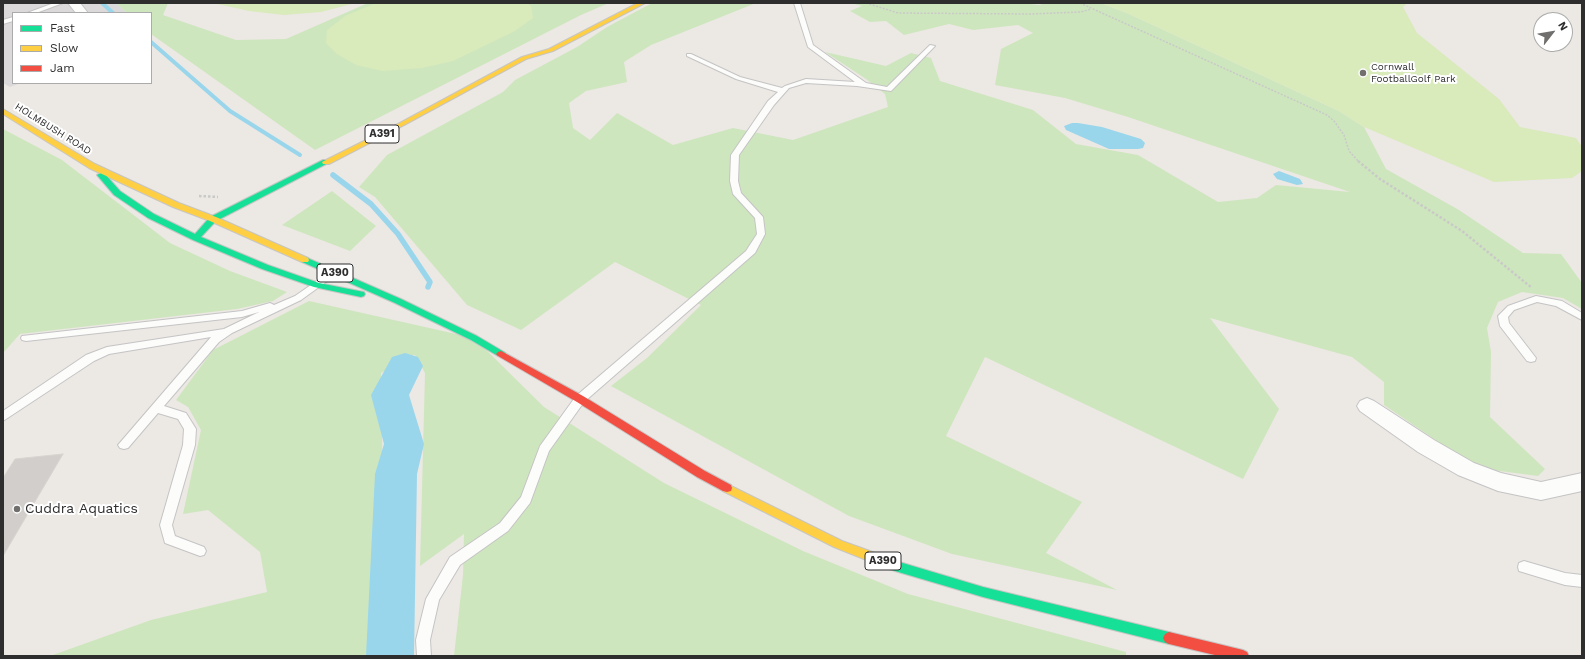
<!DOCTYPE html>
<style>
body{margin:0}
#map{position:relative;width:1585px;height:659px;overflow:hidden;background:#ece8e4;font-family:"Work Sans",sans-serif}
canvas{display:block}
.frame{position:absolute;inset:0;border:4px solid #2e2e2e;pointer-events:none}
.legend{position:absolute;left:12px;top:12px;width:140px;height:72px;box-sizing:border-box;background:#fff;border:1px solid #ababab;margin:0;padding:5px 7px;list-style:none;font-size:12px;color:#2e2e2e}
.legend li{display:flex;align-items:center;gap:8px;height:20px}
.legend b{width:20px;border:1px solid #ababab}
.north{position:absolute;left:1533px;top:12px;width:40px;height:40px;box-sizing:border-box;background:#fff;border:1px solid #ababab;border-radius:50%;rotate:59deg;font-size:11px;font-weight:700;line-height:16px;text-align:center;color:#2e2e2e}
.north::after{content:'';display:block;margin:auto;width:14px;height:18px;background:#706f6e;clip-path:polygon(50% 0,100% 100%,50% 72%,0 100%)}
</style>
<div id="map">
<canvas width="1585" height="659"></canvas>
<div class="frame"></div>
<ul class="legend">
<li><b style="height:5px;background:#16e098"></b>Fast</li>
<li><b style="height:5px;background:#ffcf43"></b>Slow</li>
<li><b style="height:5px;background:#f24e42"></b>Jam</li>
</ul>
<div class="north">N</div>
</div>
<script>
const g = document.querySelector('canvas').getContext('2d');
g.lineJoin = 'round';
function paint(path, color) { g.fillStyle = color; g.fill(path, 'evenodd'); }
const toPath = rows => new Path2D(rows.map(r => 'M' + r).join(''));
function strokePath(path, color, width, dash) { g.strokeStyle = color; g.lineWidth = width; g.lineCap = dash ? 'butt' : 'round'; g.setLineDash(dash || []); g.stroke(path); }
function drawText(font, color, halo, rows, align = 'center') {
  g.font = font + ' "Work Sans",sans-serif'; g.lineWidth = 4; g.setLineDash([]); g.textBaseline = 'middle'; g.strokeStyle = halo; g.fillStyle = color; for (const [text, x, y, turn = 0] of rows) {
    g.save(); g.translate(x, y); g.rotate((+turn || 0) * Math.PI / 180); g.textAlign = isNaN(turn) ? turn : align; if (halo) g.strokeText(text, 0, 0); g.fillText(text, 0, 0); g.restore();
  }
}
const industrial = toPath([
 [3,3,116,3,127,13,13,13,13,83,21,83,10,87,3,83]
]);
const green = toPath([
 [116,3,168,3,163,15,236,40,286,39,368,3,609,3,581,15,315,150,151,34,151,13,127,13],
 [652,3,756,3,651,45,624,62,627,82,586,91,569,103,573,128,590,140,617,113,673,145,733,128,793,140,888,107,885,94,866,79,825,52,886,66,911,53,931,58,940,81,1033,110,1076,144,1138,155,1218,202,1257,198,1276,185,1350,192,1128,117,1065,98,995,85,1001,49,1033,33,1018,25,973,30,949,24,904,35,886,21,870,22,850,11,862,6,850,3,1020,3,1040,5,1043,3,1101,3,1127,13,1339,111,1364,127,1386,169,1459,210,1523,253,1561,254,1582,283,1582,309,1563,298,1522,292,1498,302,1487,328,1491,352,1490,417,1545,469,1538,476,1492,470,1459,456,1384,405,1384,382,1352,357,1210,318,1279,409,1243,479,985,357,946,436,1082,502,1046,553,1117,590,952,554,849,516,611,386,647,358,701,305,615,262,521,330,467,305,375,197,359,187,387,155,503,92,515,80,577,47,607,27],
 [3,129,62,160,170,243,230,271,287,292,273,301,237,309,20,334,3,353],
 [332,191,376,226,350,251,282,225],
 [309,301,474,338,544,407,664,483,803,551,908,594,1126,652,1126,656,454,656,463,575,464,534,420,566,425,373,415,355,399,358,391,368,381,373,384,553,388,656,50,656,151,620,267,592,260,552,208,510,183,514,201,430,188,407,176,400,213,350]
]);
const pitch = toPath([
 [213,3,355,3,321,12,284,15,249,11],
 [376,3,527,3,531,6,533,18,515,31,453,61,422,68,383,71,356,65,337,54,326,43,327,30,345,16],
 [1101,3,1407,3,1403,7,1417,33,1499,99,1520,127,1576,138,1582,147,1582,171,1572,178,1494,182,1364,127,1339,111,1127,13]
]);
const water = toPath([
 [1072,123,1078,123,1102,127,1141,139,1145,143,1143,148,1138,149,1109,149,1066,130,1064,126],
 [1279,171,1300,179,1303,184,1297,185,1277,179,1273,174]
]);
const streamFar1 = toPath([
 [102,3,113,13],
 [151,42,230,111,300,155]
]);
const stream = toPath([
 [333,175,371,204,398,234,430,282,428,287]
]);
const river = toPath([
 [405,353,418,357,423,366,409,395,424,444,417,474,414,656,366,656,375,474,384,444,371,395,392,357,405,353]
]);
const building = toPath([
 [63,454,3,556,3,478,15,459,63,454]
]);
const pathFar1 = toPath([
 [866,3,898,13,1030,14,1081,12,1091,9],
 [1080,3,1327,115,1334,121,1344,135,1349,151,1359,162]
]);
const path = toPath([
 [1358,161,1380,179,1462,231,1532,288],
 [199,196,218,197]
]);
const lane = toPath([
 [54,3,63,3,36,13,27,13,54,3],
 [794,3,800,3,813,45,866,83,887,87,930,45,935,46,896,86,891,91,857,86,806,83,789,88,774,105,739,155,738,181,741,193,763,217,765,234,755,253,584,402,549,451,530,503,508,531,460,565,439,600,430,640,431,656,417,656,416,640,426,599,450,557,500,523,521,497,540,446,576,396,746,251,757,234,755,218,733,194,730,181,731,155,768,101,778,92,736,79,687,56,687,54,691,54,740,77,782,88,785,86,806,79,855,82,808,47,794,3],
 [13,17,13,21,3,24,3,20,13,17],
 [334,269,337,270,339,272,337,274,301,300,232,333,219,342,164,406,186,413,196,429,195,445,172,525,175,536,204,547,206,551,204,555,200,556,165,543,160,525,183,445,184,429,178,419,158,413,128,448,124,449,120,448,118,445,211,337,109,354,94,361,3,421,3,411,86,355,107,347,224,329,259,312,242,317,26,341,22,340,21,338,22,336,242,311,270,303,274,305,295,296,334,269],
 [1536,296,1562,301,1582,313,1582,320,1556,306,1537,302,1514,310,1508,317,1509,323,1536,358,1535,361,1531,362,1527,361,1500,326,1498,316,1508,306,1536,296],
 [1524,561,1565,573,1582,575,1582,587,1565,585,1519,571,1518,567,1519,563,1524,561]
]);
const street = toPath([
 [68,3,80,3,88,13,76,13,68,3],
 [1367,398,1374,401,1434,440,1474,463,1501,473,1541,482,1582,473,1582,491,1541,500,1498,491,1458,475,1418,452,1360,411,1357,406,1360,401,1367,398]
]);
const fast = toPath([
 [323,160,329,160,330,162,216,221,201,237,268,265,319,283,364,292,365,294,364,296,361,297,314,287,262,269,193,240,148,218,114,195,97,175,101,173,104,173,120,191,154,214,195,234,210,217,323,160],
 [305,257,401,299,477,336,504,352,506,354,504,356,498,356,471,340,395,303,302,262,301,260,305,257],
 [874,553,896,561,983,587,1169,632,1173,634,1175,638,1173,642,1169,644,983,597,895,571,870,562,868,558,870,554,874,553]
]);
const slow = toPath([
 [638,3,645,3,553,51,526,59,404,125,329,164,323,164,322,162,400,123,522,57,549,49,638,3],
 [3,109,95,164,179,203,216,217,308,258,309,260,308,262,302,262,210,221,173,207,89,168,3,114,3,109],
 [727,484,842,541,878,554,880,558,878,562,874,563,834,547,723,491,722,488,723,485,727,484]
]);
const jam = toPath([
 [501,351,583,396,705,471,731,485,732,488,731,491,727,492,723,491,697,477,577,402,498,356,496,354,498,352,501,351],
 [1169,632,1243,650,1247,652,1249,656,1219,656,1169,644,1165,642,1163,638,1165,634,1169,632]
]);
const markers = [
 [1363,73,4,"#706f6e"],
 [17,509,4,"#706f6e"]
];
const farPoinames = [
 ["Cornwall",1371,67],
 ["FootballGolf Park",1371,79]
];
const farStreetnames = [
 ["HOLMBUSH ROAD",53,129,32]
];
const shields = [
 [382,134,34],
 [335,273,36],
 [883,561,36]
];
const shieldNames = [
 ["A391",382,134],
 ["A390",335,273],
 ["A390",883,561]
];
const nearPoinames = [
 ["Cuddra Aquatics",25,509]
];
paint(industrial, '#dcd9db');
paint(green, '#cee6be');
paint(pitch, '#d9eabb');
paint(water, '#99d6ec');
strokePath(streamFar1, '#99d6ec', 4);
strokePath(stream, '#99d6ec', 5.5);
paint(river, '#99d6ec');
paint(building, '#d1cecb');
strokePath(building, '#d7d4d0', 1);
strokePath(lane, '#c5c4c5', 2);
strokePath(street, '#c5c4c5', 2);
strokePath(fast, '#c6c5c4', 2);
strokePath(slow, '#c6c5c4', 2);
strokePath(jam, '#c6c5c4', 2);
strokePath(pathFar1, '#c9c9c8', 1.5, [2, 1.5]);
strokePath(path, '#c9c9c8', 2.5, [2.5, 2]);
paint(lane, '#fcfcfb');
paint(street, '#fcfcfb');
paint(fast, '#16e098');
paint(slow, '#ffcf43');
paint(jam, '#f24e42');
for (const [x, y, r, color] of markers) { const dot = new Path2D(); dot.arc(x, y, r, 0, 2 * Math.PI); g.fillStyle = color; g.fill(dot); strokePath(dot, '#fff', 1.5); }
drawText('10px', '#2e2e2e', '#fff', farPoinames, 'left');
drawText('10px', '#2e2e2e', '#fff', farStreetnames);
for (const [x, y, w] of shields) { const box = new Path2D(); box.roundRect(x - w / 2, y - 9, w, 18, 3); g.fillStyle = '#fff'; g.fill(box); strokePath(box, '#2e2e2e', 1); }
drawText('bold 11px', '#2e2e2e', null, shieldNames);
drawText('14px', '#2e2e2e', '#fff', nearPoinames, 'left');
</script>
